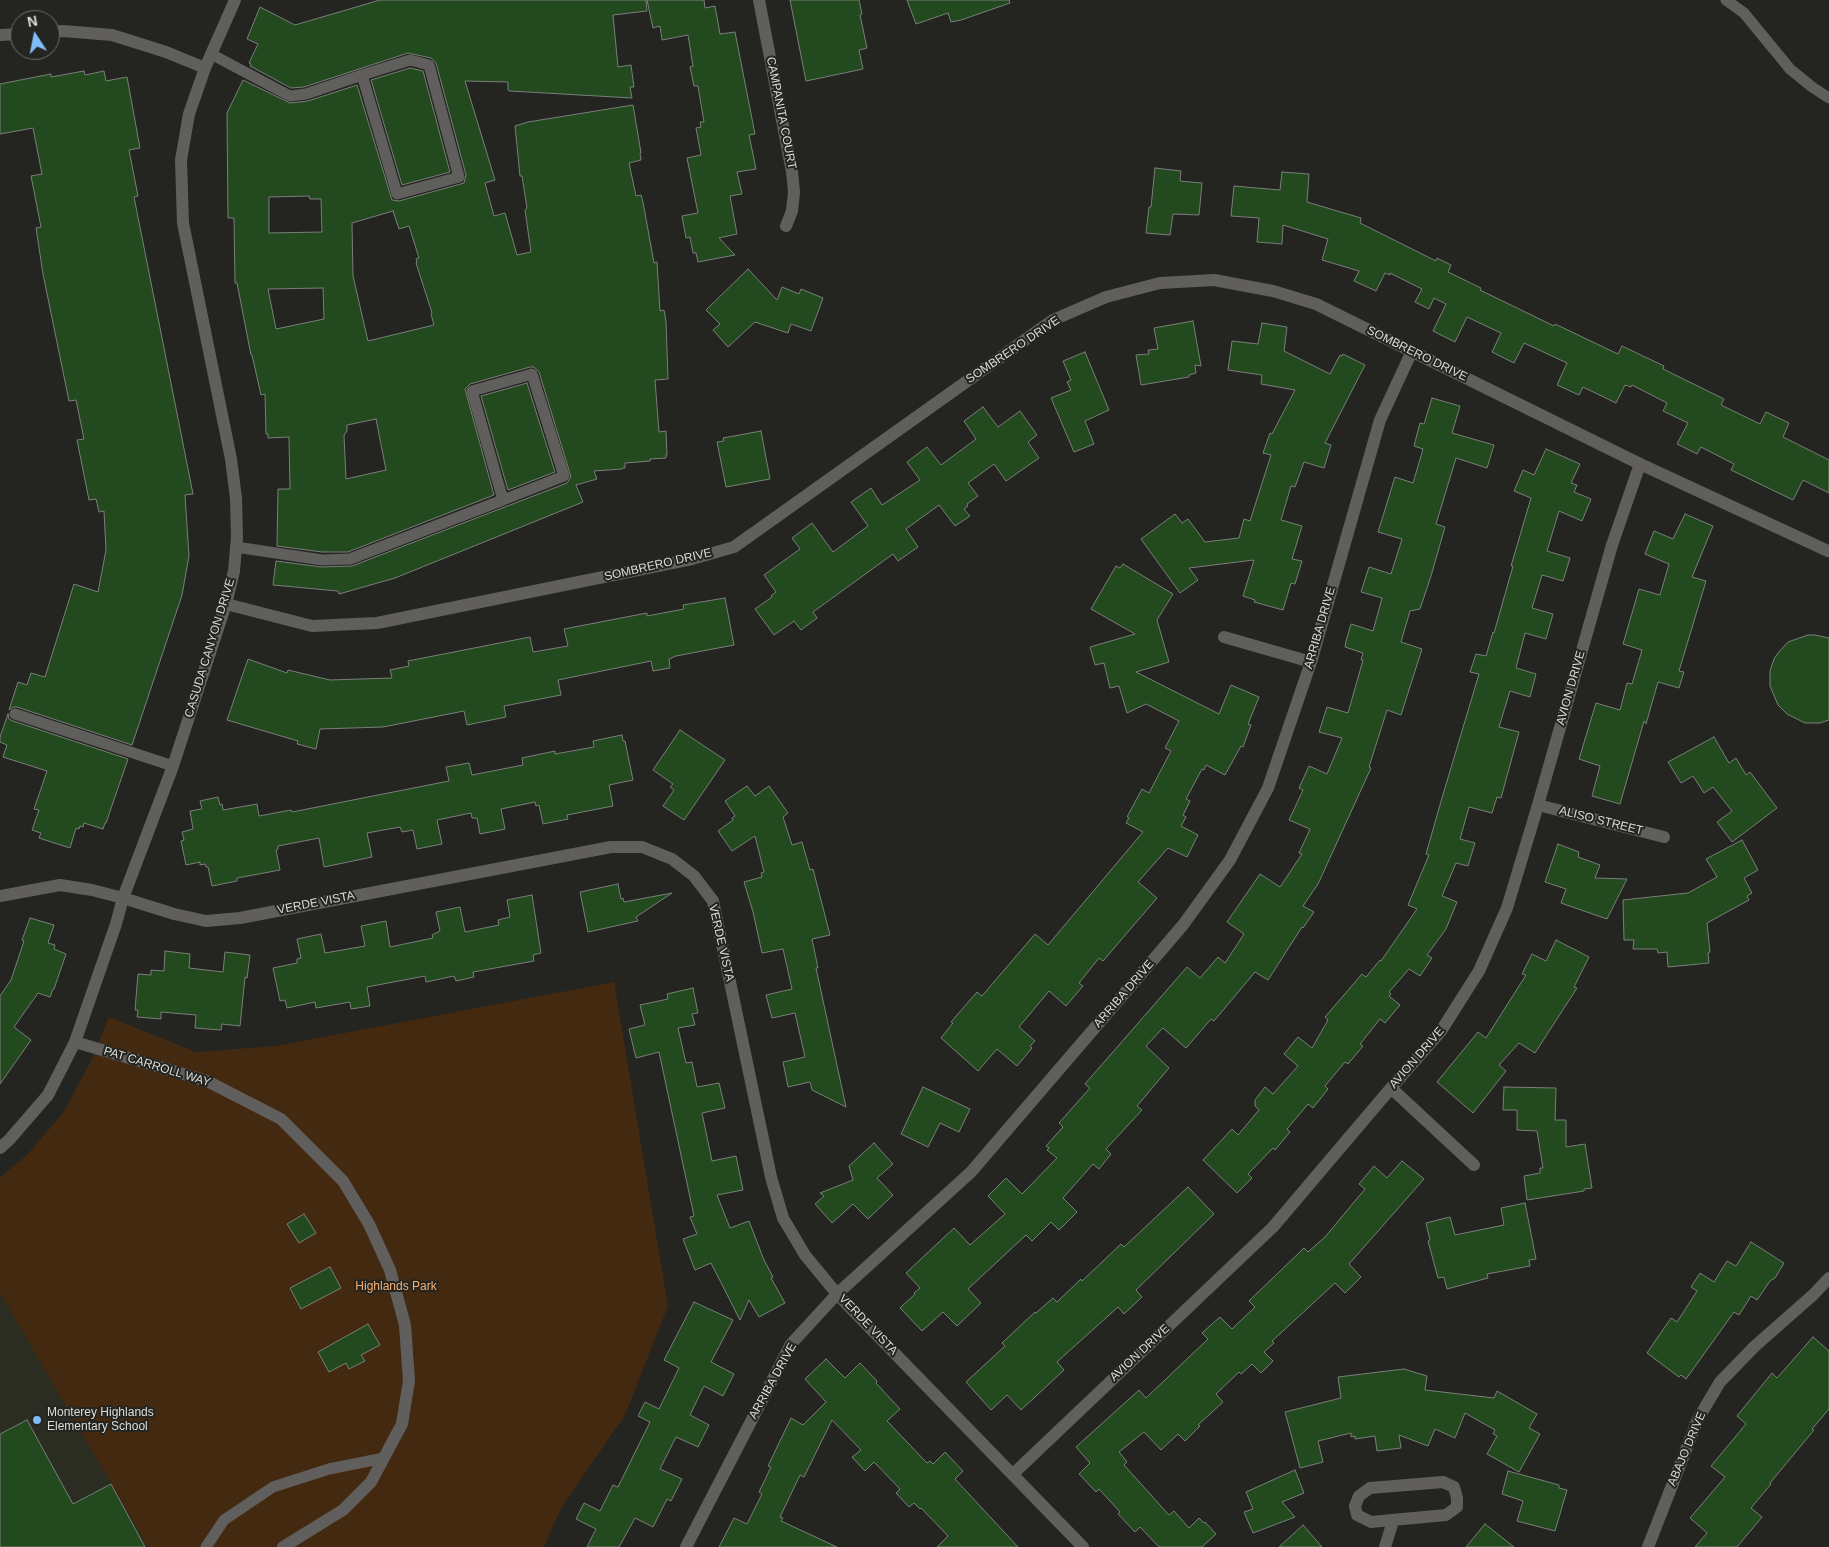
<!DOCTYPE html>
<style>
body{margin:0}
#map{position:relative;width:1829px;height:1547px;overflow:hidden;background:#242521;font-family:Arial,sans-serif}
canvas{display:block}
.north{position:absolute;left:10px;top:10px;width:50px;height:50px;box-sizing:border-box;background:#242521;border:1px solid #6d6e6a;border-radius:50%;rotate:349deg;font-size:14px;font-weight:700;line-height:20px;text-align:center;color:#dbdbd8}
.north::after{content:'';display:block;margin:auto;width:18px;height:22px;background:#7fbdfa;clip-path:polygon(50% 0,100% 100%,50% 72%,0 100%)}
</style>
<div id="map">
<canvas width="1829" height="1547"></canvas>
<div class="north">N</div>
</div>
<script>
const g = document.querySelector('canvas').getContext('2d');
g.lineJoin = 'round';
function paint(path, color) { g.fillStyle = color; g.fill(path, 'evenodd'); }
const toPath = rows => new Path2D(rows.map(r => 'M' + r).join(''));
function strokePath(path, color, width, dash) { g.strokeStyle = color; g.lineWidth = width; g.lineCap = dash ? 'butt' : 'round'; g.setLineDash(dash || []); g.stroke(path); }
function drawText(font, color, halo, rows, align = 'center') {
  g.font = font + ' Arial,sans-serif'; g.lineWidth = 4; g.setLineDash([]); g.textBaseline = 'middle'; g.strokeStyle = halo; g.fillStyle = color; for (const [text, x, y, turn = 0] of rows) {
    g.save(); g.translate(x, y); g.rotate((+turn || 0) * Math.PI / 180); g.textAlign = isNaN(turn) ? turn : align; if (halo) g.strokeText(text, 0, 0); g.fillText(text, 0, 0); g.restore();
  }
}
const built = toPath([
 [0,1293,148,1547,0,1547]
]);
const green = toPath([
 [614,982,668,1306,625,1415,561,1508,544,1547,148,1547,0,1293,0,1177,27,1155,63,1113,91,1061,109,1017,196,1052,276,1046]
]);
const building = toPath([
 [380,0,646,0,647,11,613,15,618,67,631,65,634,87,630,87,632,98,510,91,508,90,508,82,465,81,495,180,485,183,494,216,505,213,517,255,531,252,525,210,527,208,522,176,520,176,515,126,528,122,633,105,641,153,640,153,641,160,629,163,636,196,641,195,643,202,654,263,657,262,660,311,664,310,666,321,668,379,655,380,659,432,666,431,667,455,666,455,666,458,650,459,650,461,625,463,625,468,622,468,622,469,594,471,597,479,576,485,583,502,395,578,339,594,338,591,273,585,276,561,321,567,352,566,567,483,571,477,539,372,534,367,530,367,470,384,465,389,494,495,348,552,322,552,277,546,278,489,290,489,289,437,268,438,268,434,266,434,265,394,261,395,252,355,251,355,237,283,235,283,234,218,228,218,227,113,243,80,290,103,308,101,357,85,392,200,399,201,464,183,466,175,436,63,431,58,408,53,304,87,291,88,250,66,251,64,249,63,258,44,247,39,260,7,295,25,380,0],
 [309,196,310,199,321,199,322,232,269,233,269,197,309,196],
 [393,211,399,229,409,226,419,258,416,259,417,262,416,263,432,313,431,314,434,325,368,341,353,276,352,223,393,211],
 [323,288,324,319,276,329,268,289,323,288],
 [376,419,386,470,346,479,344,435,347,431,347,425,376,419],
 [647,0,704,0,705,8,715,6,720,34,735,32,755,134,749,135,756,169,737,172,742,194,730,196,737,234,719,238,735,255,698,262,696,253,693,253,690,237,686,238,682,216,698,213,687,158,701,155,696,128,701,127,700,122,704,122,698,86,694,86,690,67,693,66,688,35,662,40,660,26,653,28,647,0],
 [790,0,859,0,862,14,860,15,867,48,859,50,863,69,806,81,790,0],
 [907,0,1009,0,1010,3,961,20,951,22,948,13,916,24,907,0],
 [410,68,423,71,450,172,402,185,371,80,410,68],
 [84,71,85,75,104,71,106,81,127,77,140,148,129,150,138,196,134,197,193,494,185,495,189,556,182,595,132,745,17,707,13,707,9,710,18,682,27,685,31,673,45,677,74,584,98,592,106,550,104,511,99,512,96,499,89,500,77,440,84,439,76,400,69,401,43,274,36,228,41,227,31,176,42,174,33,128,0,134,0,84,51,74,51,77,84,71],
 [1155,168,1181,171,1180,181,1202,183,1199,215,1173,214,1170,235,1146,233,1149,207,1151,207,1155,168],
 [1282,172,1309,174,1307,202,1361,218,1360,223,1436,261,1437,258,1451,265,1448,272,1481,288,1480,290,1554,326,1555,324,1618,354,1622,346,1664,366,1663,369,1724,399,1721,405,1760,424,1766,412,1789,423,1783,437,1829,460,1829,493,1803,480,1793,500,1731,470,1734,464,1701,447,1697,454,1677,444,1688,423,1663,411,1667,403,1632,385,1631,387,1625,385,1616,403,1583,387,1579,395,1557,385,1567,363,1524,343,1514,363,1492,352,1501,333,1467,317,1455,342,1433,331,1446,304,1434,298,1429,309,1415,302,1422,289,1390,273,1390,275,1385,273,1376,291,1354,281,1359,271,1322,260,1328,239,1283,225,1282,244,1257,242,1259,218,1231,216,1234,186,1280,190,1282,172],
 [748,269,777,300,782,287,799,294,801,289,823,298,811,331,791,324,788,333,755,322,728,347,713,330,720,324,706,310,748,269],
 [1193,321,1201,366,1195,365,1196,373,1189,375,1189,377,1141,385,1136,355,1149,354,1148,350,1158,349,1154,328,1193,321],
 [1262,323,1287,327,1284,351,1330,374,1340,355,1342,356,1343,354,1365,365,1325,443,1331,445,1324,468,1304,462,1295,487,1291,486,1281,520,1302,526,1292,559,1302,561,1295,584,1291,583,1283,610,1254,602,1255,600,1243,596,1254,560,1189,568,1198,580,1180,593,1141,539,1175,514,1182,523,1188,519,1205,542,1239,538,1244,519,1250,521,1271,455,1263,453,1270,433,1272,434,1295,390,1261,384,1262,375,1228,370,1232,341,1258,344,1262,323],
 [1085,352,1109,410,1085,421,1094,444,1074,452,1051,398,1071,390,1067,382,1071,380,1063,361,1085,352],
 [527,383,555,472,508,490,481,396,527,383],
 [1432,398,1460,406,1452,433,1494,445,1487,468,1456,458,1436,524,1445,527,1431,576,1420,609,1410,611,1401,642,1422,649,1401,715,1387,710,1369,767,1371,768,1318,884,1303,906,1314,912,1303,928,1302,927,1268,980,1255,972,1214,1021,1211,1019,1186,1048,1163,1028,1146,1046,1169,1068,1137,1106,1142,1110,1106,1149,1111,1154,1099,1169,1093,1164,1063,1198,1077,1212,1059,1230,1051,1222,1032,1241,1026,1235,968,1289,981,1303,957,1326,943,1312,922,1331,900,1308,915,1294,914,1293,920,1288,906,1273,954,1228,970,1245,1005,1214,988,1196,1006,1178,1022,1194,1057,1158,1047,1150,1049,1148,1046,1146,1063,1127,1059,1123,1090,1088,1085,1084,1187,967,1200,978,1218,957,1225,963,1244,934,1227,922,1260,874,1280,887,1302,854,1299,853,1310,829,1289,820,1303,790,1299,788,1309,766,1327,774,1342,738,1319,732,1327,707,1348,713,1363,660,1361,660,1363,653,1345,647,1346,641,1351,624,1373,631,1382,598,1361,592,1369,567,1391,574,1402,539,1378,532,1395,477,1413,483,1423,449,1414,446,1420,423,1424,424,1432,398],
 [983,407,998,427,1020,411,1037,435,1028,442,1039,458,1006,481,994,464,968,483,978,496,967,504,968,506,964,509,970,516,955,526,939,505,906,529,918,547,898,561,893,554,813,612,817,618,801,630,794,621,774,635,755,609,772,597,771,596,776,592,764,575,800,549,792,538,812,523,833,552,868,526,851,502,871,488,882,505,920,480,907,462,927,447,941,465,976,439,964,421,983,407],
 [761,431,770,479,726,487,717,442,724,441,723,438,761,431],
 [1546,449,1580,464,1571,483,1577,485,1574,492,1591,499,1582,521,1559,511,1547,551,1570,558,1563,581,1542,575,1532,608,1553,614,1546,639,1525,633,1516,668,1536,674,1530,697,1510,691,1499,727,1519,732,1501,798,1497,797,1492,813,1469,807,1460,839,1475,843,1468,866,1456,863,1442,896,1457,902,1446,929,1427,955,1432,958,1420,976,1409,969,1389,992,1391,994,1389,996,1400,1005,1385,1023,1380,1019,1360,1044,1363,1046,1348,1064,1345,1062,1325,1086,1328,1089,1313,1108,1308,1104,1287,1129,1290,1132,1275,1150,1273,1148,1248,1174,1252,1178,1237,1193,1203,1160,1232,1129,1238,1135,1259,1110,1255,1106,1255,1100,1265,1087,1273,1094,1298,1066,1284,1054,1298,1037,1312,1048,1328,1020,1325,1017,1362,974,1366,977,1380,960,1381,961,1417,909,1408,905,1429,855,1426,854,1442,798,1479,674,1470,672,1476,654,1486,656,1493,632,1494,633,1513,566,1511,566,1531,498,1514,491,1523,470,1534,475,1546,449],
 [1685,514,1713,526,1692,577,1706,581,1679,671,1684,672,1679,688,1658,682,1646,724,1644,721,1620,804,1592,796,1600,766,1579,759,1596,703,1620,710,1627,683,1632,684,1642,650,1623,644,1639,589,1660,595,1669,564,1645,554,1649,544,1654,531,1673,539,1685,514],
 [1123,564,1173,594,1157,620,1169,662,1136,672,1219,714,1231,685,1259,697,1248,724,1251,725,1243,747,1241,746,1225,775,1206,765,1204,770,1202,769,1186,799,1190,801,1183,815,1186,817,1181,826,1198,835,1187,857,1168,848,1138,882,1157,898,1103,961,1099,958,1079,983,1083,986,1066,1006,1049,991,1019,1027,1035,1041,1030,1046,1032,1048,1017,1066,997,1049,978,1071,941,1038,953,1023,951,1022,977,992,982,996,1035,934,1048,945,1143,832,1126,823,1129,818,1127,817,1142,789,1149,793,1171,751,1165,748,1179,721,1146,704,1127,713,1119,686,1110,688,1104,663,1095,665,1090,647,1135,634,1091,609,1116,566,1120,568,1123,564],
 [725,598,734,645,676,656,669,659,670,668,653,671,651,661,558,680,561,695,504,706,506,717,467,725,464,711,383,727,320,729,316,749,297,744,298,741,227,720,248,659,287,673,288,670,330,680,392,678,390,670,409,666,408,661,530,637,533,652,568,646,564,629,647,613,647,616,684,609,683,605,725,598],
 [1808,635,1815,635,1829,638,1829,720,1820,723,1805,723,1787,714,1778,705,1770,686,1770,671,1774,659,1778,653,1788,642,1808,635],
 [8,714,9,719,13,721,128,759,106,823,105,823,103,829,84,823,83,827,80,826,79,829,76,828,70,848,39,838,41,833,32,830,39,810,34,809,47,771,3,757,7,745,0,742,0,737,8,714],
 [680,730,725,760,684,820,663,806,674,790,670,787,673,784,653,770,680,730],
 [622,735,623,741,625,741,633,780,609,785,613,806,567,815,568,819,543,824,539,805,536,806,535,802,501,809,505,829,480,834,477,818,472,818,471,813,437,820,442,844,417,849,413,830,402,832,400,827,367,833,372,857,324,867,319,838,278,846,278,849,276,850,280,870,237,878,237,881,212,886,208,867,206,867,205,864,200,865,200,862,186,865,181,841,184,840,182,832,193,829,190,811,202,809,200,801,218,797,220,805,222,804,223,810,257,804,259,816,291,810,292,812,449,781,446,767,469,763,472,775,523,765,522,758,555,751,555,754,594,747,593,741,622,735],
 [1714,737,1729,763,1736,758,1746,775,1750,772,1777,808,1732,842,1717,822,1732,811,1713,787,1704,793,1693,776,1681,783,1668,762,1714,737],
 [747,786,755,796,769,786,788,813,783,817,792,845,802,842,810,870,813,869,830,935,812,939,818,968,816,968,846,1107,812,1090,810,1082,788,1087,783,1062,805,1057,795,1013,772,1018,766,995,792,989,783,949,762,953,753,912,744,882,762,877,761,873,764,872,755,836,732,851,718,831,733,820,732,818,735,816,725,801,747,786],
 [1742,840,1758,870,1744,878,1752,893,1747,896,1749,900,1707,923,1710,952,1708,953,1709,963,1668,967,1667,952,1658,953,1657,949,1633,949,1634,940,1624,940,1623,900,1688,893,1717,877,1706,859,1742,840],
 [1558,844,1579,852,1578,857,1600,865,1595,878,1627,879,1607,919,1561,903,1566,889,1545,882,1558,844],
 [618,884,621,899,623,898,624,902,672,893,636,917,638,921,588,932,580,892,618,884],
 [532,895,541,953,533,955,534,961,473,972,474,977,456,981,454,976,426,982,425,976,367,987,370,1006,351,1009,350,1002,316,1008,315,1002,287,1008,285,1000,280,1001,273,968,297,963,297,959,301,958,297,939,321,934,325,953,365,946,361,926,386,921,390,947,433,938,432,935,440,931,436,912,460,907,465,932,499,925,498,920,510,917,507,900,532,895],
 [30,918,54,925,48,943,55,945,54,949,66,954,54,989,53,989,50,997,38,993,14,1027,31,1040,0,1084,0,996,11,980,24,941,22,940,30,918],
 [1556,940,1589,957,1574,987,1577,988,1535,1053,1519,1043,1499,1065,1506,1071,1473,1113,1437,1082,1478,1032,1486,1038,1526,975,1522,974,1532,954,1546,961,1556,940],
 [165,951,190,954,189,968,223,972,225,952,250,955,247,978,245,977,240,1026,222,1024,221,1030,195,1028,196,1015,161,1012,161,1019,137,1017,138,1010,135,1010,138,974,151,975,151,970,164,971,165,951],
 [693,988,698,1013,692,1014,695,1025,678,1028,686,1063,692,1062,697,1087,719,1083,725,1108,702,1113,712,1161,736,1156,743,1190,717,1195,730,1228,749,1221,764,1260,773,1277,771,1278,785,1303,759,1317,749,1300,740,1320,711,1263,695,1270,683,1239,697,1234,690,1217,694,1216,659,1052,636,1058,629,1029,645,1025,640,1005,668,999,667,994,693,988],
 [923,1087,970,1109,959,1132,940,1123,928,1147,901,1134,923,1087],
 [1504,1087,1556,1088,1555,1120,1566,1120,1566,1147,1585,1144,1592,1188,1584,1189,1584,1191,1527,1200,1524,1176,1540,1173,1540,1168,1543,1168,1537,1131,1517,1130,1517,1110,1503,1110,1504,1087],
 [874,1143,893,1164,877,1178,893,1195,868,1219,853,1204,832,1223,815,1204,824,1196,820,1193,853,1180,849,1166,874,1143],
 [1402,1161,1424,1179,1349,1264,1361,1277,1345,1293,1335,1283,1296,1319,1272,1341,1274,1343,1264,1352,1273,1361,1261,1373,1252,1364,1241,1374,1239,1372,1216,1394,1223,1402,1198,1425,1200,1426,1185,1441,1178,1434,1161,1450,1144,1432,1119,1452,1127,1462,1124,1465,1169,1515,1174,1511,1189,1528,1199,1518,1204,1523,1205,1522,1216,1534,1202,1547,1159,1547,1140,1527,1135,1532,1118,1514,1120,1512,1099,1489,1096,1492,1079,1474,1090,1463,1076,1447,1139,1390,1146,1398,1208,1339,1202,1333,1220,1317,1232,1329,1255,1307,1249,1301,1304,1248,1308,1252,1325,1237,1365,1189,1359,1184,1374,1166,1387,1178,1402,1161],
 [1188,1187,1214,1214,1136,1290,1142,1297,1124,1314,1118,1307,1057,1362,1064,1370,1021,1410,1007,1395,991,1410,966,1382,1005,1346,1002,1343,1035,1312,1036,1313,1053,1298,1057,1302,1081,1279,1082,1281,1121,1244,1124,1247,1188,1187],
 [1525,1203,1536,1259,1529,1260,1530,1266,1487,1274,1488,1278,1447,1289,1444,1277,1438,1278,1428,1241,1430,1240,1426,1223,1450,1217,1455,1235,1504,1225,1501,1208,1525,1203],
 [304,1214,316,1233,299,1243,287,1224,304,1214],
 [1751,1242,1784,1263,1775,1278,1770,1281,1757,1300,1751,1296,1739,1315,1734,1312,1686,1379,1681,1375,1679,1377,1647,1353,1671,1318,1677,1322,1697,1291,1691,1287,1700,1273,1714,1282,1727,1261,1736,1266,1751,1242],
 [330,1267,341,1288,301,1309,290,1288,330,1267],
 [694,1302,733,1320,711,1362,734,1374,723,1396,704,1386,690,1415,709,1425,698,1447,676,1437,660,1469,682,1479,671,1501,667,1499,653,1527,635,1518,619,1547,587,1547,596,1529,576,1519,584,1503,600,1511,613,1485,618,1487,650,1422,638,1416,645,1402,659,1409,679,1368,664,1360,694,1302],
 [368,1324,380,1345,361,1355,365,1361,349,1369,346,1363,329,1372,318,1352,368,1324],
 [1813,1337,1829,1351,1829,1409,1812,1429,1814,1430,1770,1483,1771,1484,1751,1508,1762,1517,1737,1547,1695,1547,1707,1533,1690,1518,1725,1477,1711,1466,1746,1424,1737,1416,1772,1373,1777,1378,1813,1337],
 [826,1359,845,1378,860,1363,877,1381,876,1383,900,1409,887,1421,927,1463,930,1461,933,1464,945,1452,963,1471,955,1479,1018,1547,937,1547,948,1536,921,1508,920,1509,914,1503,909,1507,896,1493,900,1489,874,1462,865,1471,852,1457,861,1450,832,1420,804,1477,800,1475,780,1517,783,1518,781,1521,837,1547,719,1547,734,1518,747,1524,762,1494,759,1492,771,1467,768,1466,791,1418,803,1425,826,1402,805,1379,826,1359],
 [1404,1369,1427,1376,1425,1390,1494,1398,1497,1391,1537,1414,1529,1428,1540,1434,1519,1472,1487,1454,1497,1436,1493,1434,1495,1430,1465,1413,1455,1438,1435,1429,1428,1446,1399,1435,1401,1448,1377,1451,1375,1436,1355,1439,1355,1436,1351,1437,1351,1433,1318,1441,1323,1462,1300,1468,1285,1412,1341,1398,1338,1377,1404,1369],
 [27,1420,73,1504,111,1484,145,1547,0,1547,0,1434,27,1420],
 [1295,1470,1304,1493,1282,1502,1295,1517,1253,1533,1244,1512,1253,1509,1246,1492,1295,1470],
 [1508,1471,1559,1485,1559,1488,1567,1490,1555,1531,1517,1521,1523,1501,1502,1494,1508,1471],
 [1485,1524,1514,1547,1466,1547,1485,1524],
 [1303,1525,1322,1547,1279,1547,1303,1525]
]);
const service = toPath([
 [1726,0,1744,13,1790,69,1812,87,1829,98],
 [211,54,290,96,306,94,362,75,410,60,429,65,459,177,397,194,362,75],
 [236,547,322,560,350,559,503,500,472,391,532,374,564,476,503,500],
 [15,714,173,766],
 [206,1547,224,1520,273,1487,329,1469,384,1458]
]);
const minor = toPath([
 [759,0,792,172,794,192,792,211,786,226],
 [226,604,312,626,377,623,692,559,734,547,1053,320,1106,297,1160,283,1214,280,1273,291,1316,304,1640,464,1828,551],
 [1224,637,1311,662],
 [1538,805,1664,837],
 [0,896,60,885,92,890,123,898,174,914,206,921,240,918,611,847,642,847,672,859,694,876,713,901,771,1177,783,1218,805,1255,837,1294,1083,1547],
 [75,1042,207,1081,281,1119,343,1181,369,1224,390,1270,405,1325,409,1381,402,1424,371,1482,343,1510,283,1547],
 [1391,1088,1474,1165],
 [1013,1474,1273,1227,1391,1088,1441,1031,1479,971,1507,908,1538,805,1612,545,1640,464],
 [1443,1482,1454,1487,1457,1498,1457,1507,1446,1515,1371,1522,1357,1515,1355,1506,1359,1496,1370,1488,1443,1482],
 [686,1547,791,1344,837,1294,971,1172,1183,925,1230,860,1268,788,1311,662,1380,420,1412,351],
 [1385,1547,1393,1521]
]);
const tertiary = toPath([
 [50,32,63,31,112,35,166,52,205,68],
 [0,35,20,34],
 [0,1148,9,1140,48,1095,75,1042,116,924,123,898,173,766,226,604,234,571,237,537,236,498,231,459,183,223,181,160,189,114,205,68,235,0],
 [1648,1547,1698,1419,1720,1382,1755,1346,1813,1295,1829,1278]
]);
const markers = [
 [37,1420,5,"#7fbdfa"]
];
const streetNames = [
 ["CAMPANITA COURT",781,113,79],
 ["SOMBRERO DRIVE",1013,350,-34],
 ["SOMBRERO DRIVE",1417,354,26],
 ["SOMBRERO DRIVE",658,565,-13],
 ["ARRIBA DRIVE",1320,628,-74],
 ["CASUDA CANYON DRIVE",210,648,-73],
 ["AVION DRIVE",1571,688,-74],
 ["ALISO STREET",1601,821,14],
 ["VERDE VISTA",316,903,-11],
 ["VERDE VISTA",721,943,77],
 ["ARRIBA DRIVE",1124,994,-49],
 ["AVION DRIVE",1417,1058,-49],
 ["PAT CARROLL WAY",157,1067,17],
 ["VERDE VISTA",868,1325,46],
 ["AVION DRIVE",1140,1353,-43],
 ["ARRIBA DRIVE",773,1381,-61],
 ["ABAJO DRIVE",1687,1449,-67]
];
const parkNames = [
 ["Highlands Park",396,1287]
];
const poiNames = [
 ["Monterey Highlands",47,1413],
 ["Elementary School",47,1427]
];
paint(built, '#2b2d23');
paint(green, '#442911');
paint(building, '#224a1e');
strokePath(building, '#7b7e7a', 1);
strokePath(service, '#605f5d', 11);
strokePath(minor, '#605f5d', 12);
strokePath(tertiary, '#605f5d', 12);
for (const [x, y, r, color] of markers) { const dot = new Path2D(); dot.arc(x, y, r, 0, 2 * Math.PI); g.fillStyle = color; g.fill(dot); strokePath(dot, '#242521', 2); }
drawText('12px', '#dbdbd8', '#242521', streetNames);
drawText('12px', '#f6af70', '#242521', parkNames);
drawText('12px', '#dbdbd8', '#242521', poiNames, 'left');
</script>
